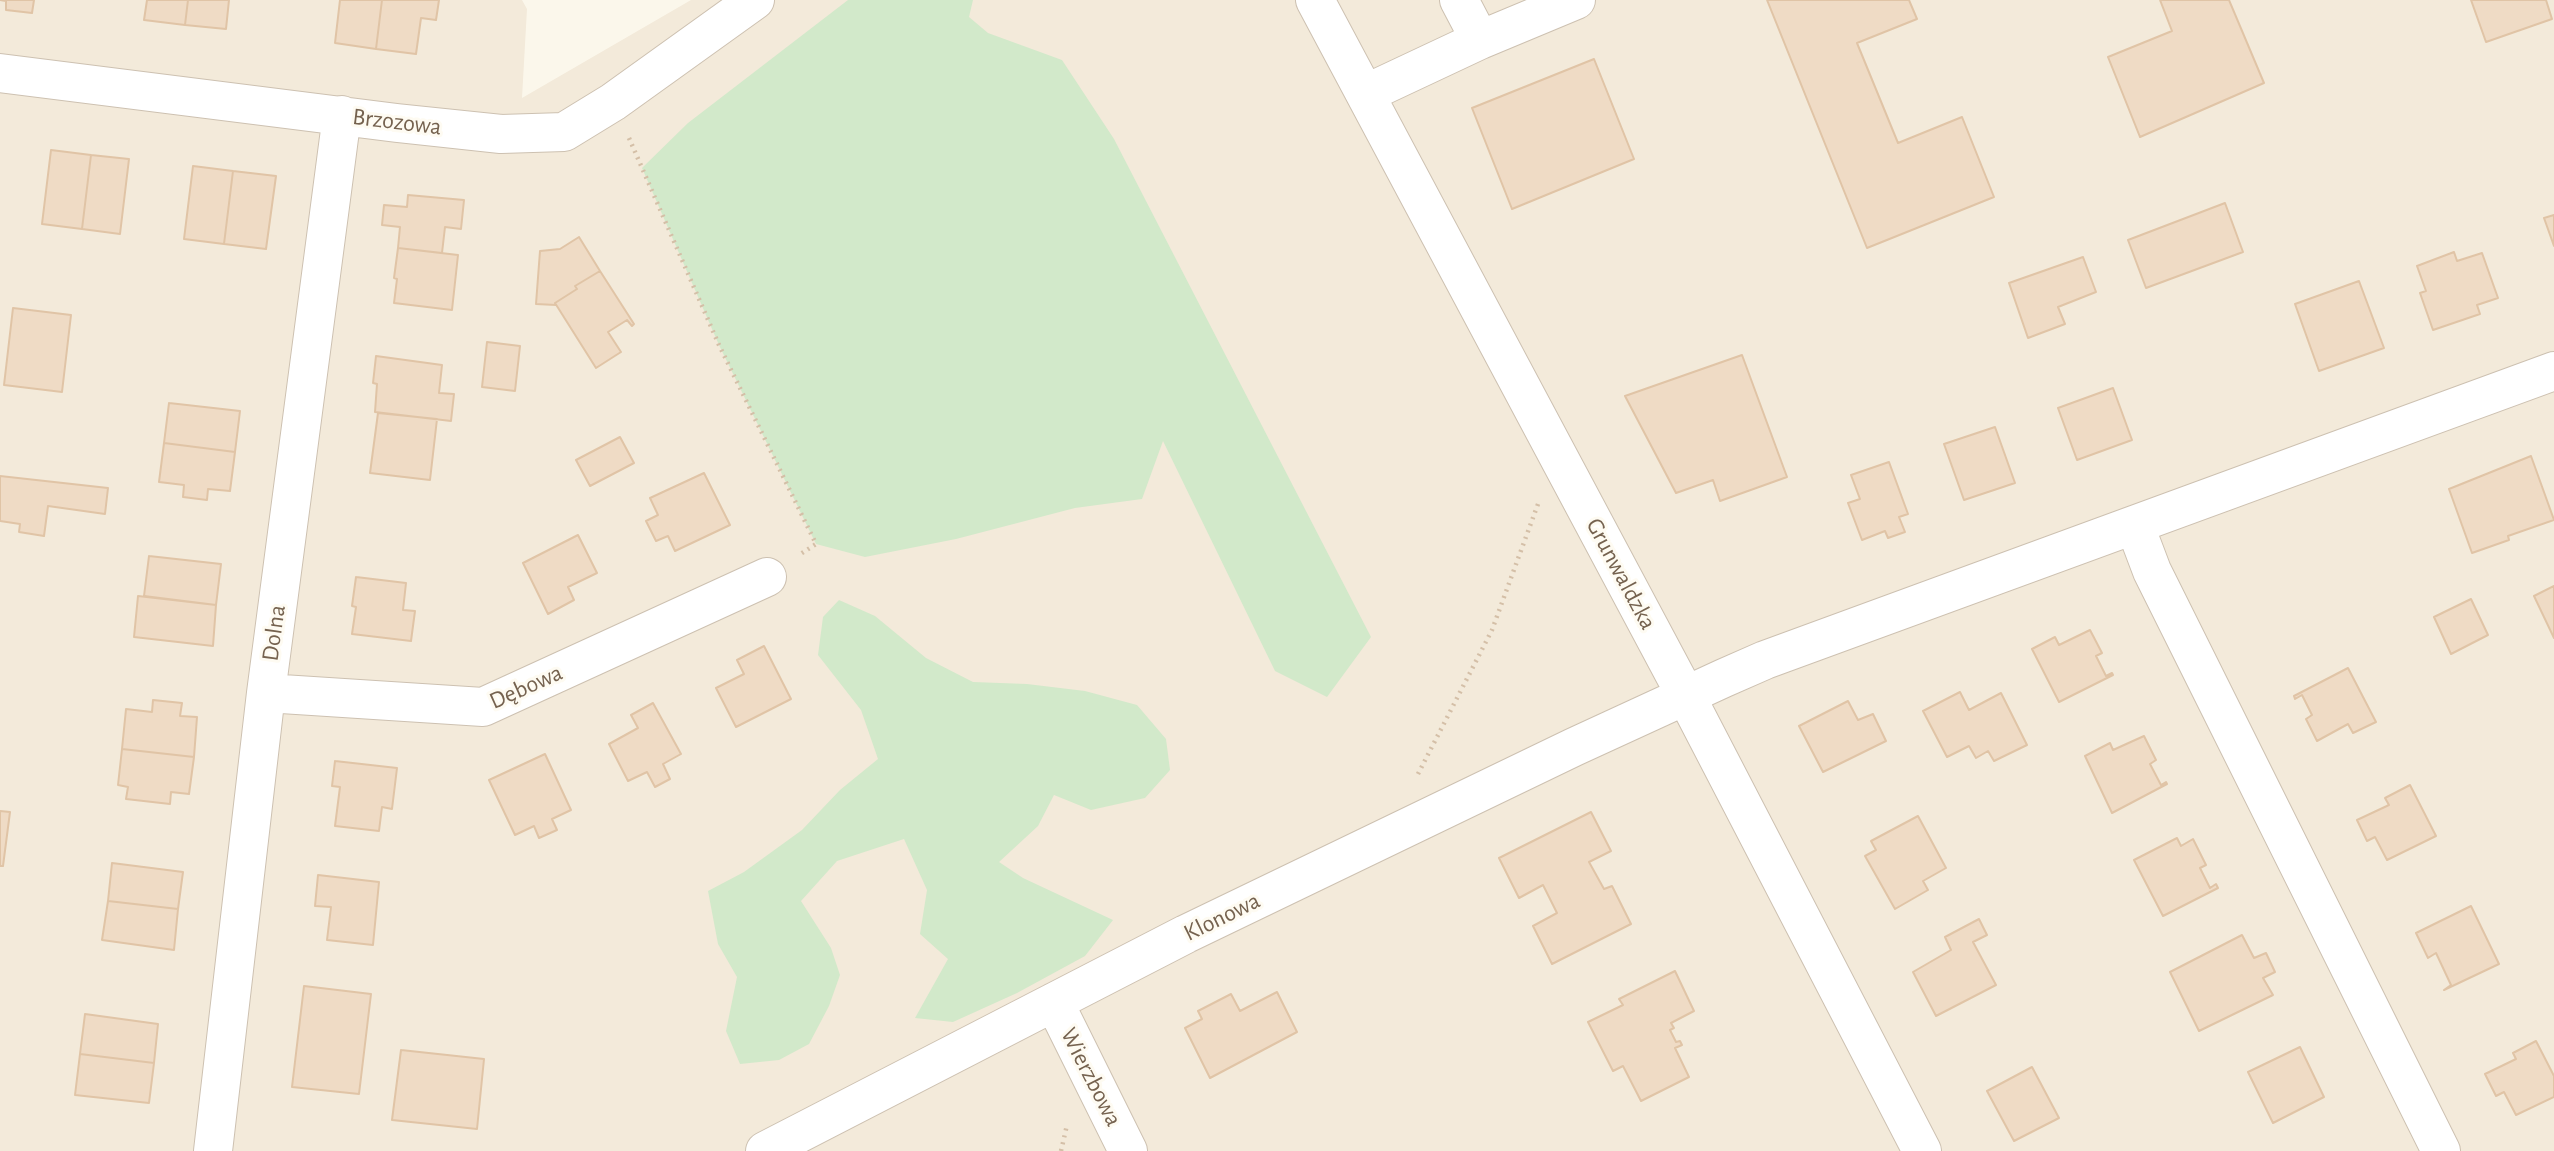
<!DOCTYPE html>
<meta charset="utf-8">
<style>
body{margin:0}
canvas{display:block;background:#fbf7eb}
</style>
<canvas width="2554" height="1151"></canvas>
<script>
const g = document.querySelector('canvas').getContext('2d');
g.lineJoin = 'round';
function paint(path, color) { g.fillStyle = color; g.fill(path, 'evenodd'); }
const toPath = rows => new Path2D(rows.map(r => 'M' + r).join(''));
function strokePath(path, color, width, dash) { g.strokeStyle = color; g.lineWidth = width; g.lineCap = dash ? 'butt' : 'round'; g.setLineDash(dash || []); g.stroke(path); }
function drawText(font, color, halo, rows, align = 'center') {
  g.font = font + ' "Alegreya Sans",sans-serif'; g.lineWidth = 6; g.setLineDash([]); g.textBaseline = 'middle'; g.strokeStyle = halo; g.fillStyle = color; for (const [text, x, y, turn = 0] of rows) {
    g.save(); g.translate(x, y); g.rotate((+turn || 0) * Math.PI / 180); g.textAlign = isNaN(turn) ? turn : align; if (halo) g.strokeText(text, 0, 0); g.fillText(text, 0, 0); g.restore();
  }
}
const residential = toPath([
 [0,0,522,0,527,9,522,98,691,0,2554,0,2554,1151,0,1151]
]);
const green = toPath([
 [848,0,973,0,969,17,988,33,1062,60,1114,139,1371,637,1327,697,1275,671,1163,441,1142,499,1075,508,956,539,865,557,816,544,719,345,642,168,688,123],
 [839,600,875,616,926,658,973,682,1027,684,1085,691,1137,705,1166,739,1170,770,1145,798,1091,810,1054,795,1038,826,999,862,1023,878,1113,920,1085,956,1017,993,953,1022,915,1018,948,959,920,934,927,890,904,839,837,861,801,901,831,948,840,975,829,1006,809,1044,779,1060,740,1064,726,1031,737,977,718,944,708,891,744,872,802,830,840,790,878,759,861,710,818,655,823,617]
]);
const building = toPath([
 [0,0,34,0,32,13,6,10,6,1,0,0],
 [147,0,188,0,185,25,144,20,147,0],
 [188,0,229,0,226,29,185,25,188,0],
 [340,0,382,0,376,49,335,43,340,0],
 [382,0,439,0,436,20,421,18,416,54,376,49,382,0],
 [1767,0,1909,0,1917,19,1857,43,1898,143,1962,117,1994,197,1867,248,1767,0],
 [2160,0,2229,0,2264,83,2140,137,2108,57,2172,31,2160,0],
 [2471,0,2546,0,2552,19,2486,42,2471,0],
 [1594,59,1634,159,1512,209,1472,108,1594,59],
 [51,150,91,155,82,229,42,224,51,150],
 [91,155,129,159,120,234,82,229,91,155],
 [193,166,233,171,224,244,184,239,193,166],
 [233,171,276,176,266,249,224,244,233,171],
 [408,195,464,200,461,229,445,227,442,253,398,248,400,227,382,225,384,205,407,207,408,195],
 [2225,203,2243,252,2146,288,2128,240,2225,203],
 [2554,215,2554,246,2544,218,2554,215],
 [579,237,600,271,575,286,577,289,555,303,556,305,536,304,540,251,560,249,579,237],
 [398,248,458,255,452,310,394,303,397,279,394,278,398,248],
 [2454,252,2457,261,2482,253,2498,298,2477,305,2480,314,2433,330,2420,293,2426,291,2417,266,2454,252],
 [2083,257,2096,292,2058,307,2065,324,2028,338,2009,283,2083,257],
 [600,271,634,324,632,326,627,320,608,332,621,352,596,368,555,303,577,289,575,286,600,271],
 [2359,281,2384,348,2319,371,2295,304,2359,281],
 [13,308,71,315,62,392,4,385,13,308],
 [487,342,520,346,515,391,482,387,487,342],
 [1742,355,1787,477,1720,501,1713,480,1676,493,1625,396,1742,355],
 [376,356,442,365,439,393,454,394,451,421,375,412,377,384,373,383,376,356],
 [2113,388,2132,440,2077,460,2058,408,2113,388],
 [169,403,240,411,235,452,164,443,169,403],
 [378,413,437,419,430,480,370,473,378,413],
 [1995,427,2015,483,1964,500,1944,444,1995,427],
 [620,437,634,463,590,486,576,460,620,437],
 [164,443,235,452,230,491,208,489,207,500,183,497,184,485,159,482,164,443],
 [2531,456,2554,520,2508,536,2509,540,2472,553,2449,489,2531,456],
 [1889,462,1908,514,1899,517,1905,532,1888,538,1885,531,1862,540,1848,503,1860,499,1851,475,1889,462],
 [704,473,730,525,675,551,668,536,656,541,646,521,658,515,650,498,704,473],
 [0,476,108,488,105,514,48,506,44,536,19,532,20,524,0,521,0,476],
 [578,535,597,573,568,587,574,600,548,614,523,563,578,535],
 [149,556,221,564,216,605,144,596,149,556],
 [356,577,406,583,403,610,415,611,411,641,352,634,356,607,352,606,356,577],
 [2554,586,2554,638,2534,596,2554,586],
 [138,596,216,605,213,646,134,637,138,596],
 [2471,599,2488,635,2451,654,2434,617,2471,599],
 [2090,630,2102,653,2096,656,2106,676,2112,673,2113,675,2059,702,2032,649,2055,637,2059,645,2090,630],
 [764,646,791,699,736,727,716,688,744,674,737,660,764,646],
 [2348,668,2376,722,2353,733,2348,724,2317,741,2306,719,2312,715,2302,695,2295,699,2294,696,2348,668],
 [1960,692,1969,710,2001,693,2027,745,1994,761,1988,751,1976,758,1969,746,1947,757,1923,711,1960,692],
 [153,700,182,703,180,716,197,717,194,757,122,749,126,709,152,712,153,700],
 [1848,701,1858,720,1873,714,1886,741,1823,772,1799,726,1848,701],
 [653,703,681,754,663,764,670,779,655,787,647,772,628,781,609,744,638,728,631,715,653,703],
 [2144,736,2156,760,2150,764,2161,785,2166,782,2167,784,2112,813,2085,756,2110,743,2113,750,2144,736],
 [122,749,194,757,189,794,171,792,170,804,126,799,128,787,118,785,122,749],
 [545,754,571,810,552,819,557,830,539,838,534,826,515,835,489,780,545,754],
 [335,761,397,768,392,809,382,807,379,831,335,826,340,787,332,786,335,761],
 [2410,785,2436,836,2387,860,2375,837,2367,841,2357,820,2389,805,2385,798,2410,785],
 [0,811,10,812,3,866,0,866,0,811],
 [1591,812,1611,851,1589,862,1604,889,1612,886,1631,924,1552,964,1533,926,1557,913,1543,885,1519,898,1499,858,1591,812],
 [1918,816,1946,868,1923,881,1928,890,1895,909,1865,856,1876,850,1871,841,1918,816],
 [2177,838,2181,846,2193,839,2206,865,2200,868,2210,888,2216,884,2218,888,2163,916,2134,860,2177,838],
 [112,863,183,872,178,909,108,901,112,863],
 [318,875,379,882,373,945,327,940,331,907,315,906,318,875],
 [108,901,178,909,174,950,102,940,108,901],
 [2471,906,2499,964,2444,990,2451,985,2436,953,2428,958,2416,933,2471,906],
 [1979,919,1987,935,1973,942,1996,985,1936,1016,1913,972,1951,950,1945,937,1979,919],
 [2242,935,2254,958,2266,953,2275,972,2263,978,2273,995,2199,1031,2170,972,2242,935],
 [1675,971,1694,1011,1671,1023,1674,1028,1670,1030,1676,1042,1680,1041,1682,1045,1675,1048,1689,1077,1641,1101,1623,1066,1613,1071,1588,1022,1623,1005,1619,999,1675,971],
 [304,986,371,994,359,1094,292,1087,304,986],
 [1277,992,1297,1032,1210,1078,1185,1028,1202,1019,1198,1011,1231,994,1240,1011,1277,992],
 [85,1014,158,1024,154,1063,80,1054,85,1014],
 [2536,1041,2554,1076,2554,1097,2516,1115,2504,1092,2496,1096,2485,1074,2516,1059,2513,1053,2536,1041],
 [2300,1047,2324,1097,2273,1123,2248,1072,2300,1047],
 [401,1050,484,1059,477,1129,392,1120,401,1050],
 [80,1054,154,1063,149,1103,75,1095,80,1054],
 [2032,1067,2059,1118,2014,1141,1987,1091,2032,1067]
]);
const path = toPath([
 [629,138,719,345,816,544,799,555],
 [1418,774,1492,630,1538,504],
 [1061,1151,1067,1125]
]);
const minor = toPath([
 [1315,0,1686,696,1922,1151],
 [1459,0,1480,40],
 [0,73,397,123,501,134,564,132,613,102,755,0],
 [1365,94,1480,40,1576,0],
 [2135,526,2152,571,2441,1151],
 [266,693,483,707,767,577],
 [1054,1002,1128,1151],
 [213,1151,266,693,342,115],
 [765,1151,1186,934,1574,747,1724,678,1765,660,2554,371]
]);
const streetNames = [
 ["Brzozowa",397,122,7],
 ["Grunwaldzka",1621,574,62],
 ["Dolna",274,633,-82],
 ["Dębowa",526,687,-24],
 ["Klonowa",1222,917,-26],
 ["Wierzbowa",1091,1077,63]
];
paint(residential, '#f3eada');
paint(green, '#d2e9ca');
paint(building, '#efdbc5');
strokePath(building, '#e0c4a6', 2);
strokePath(minor, '#cdc1b1', 40);
strokePath(path, '#d4bfa7', 4.5, [2, 5]);
strokePath(minor, '#fff', 38);
drawText('24px', '#75624f', '#fefbf2', streetNames);
</script>
